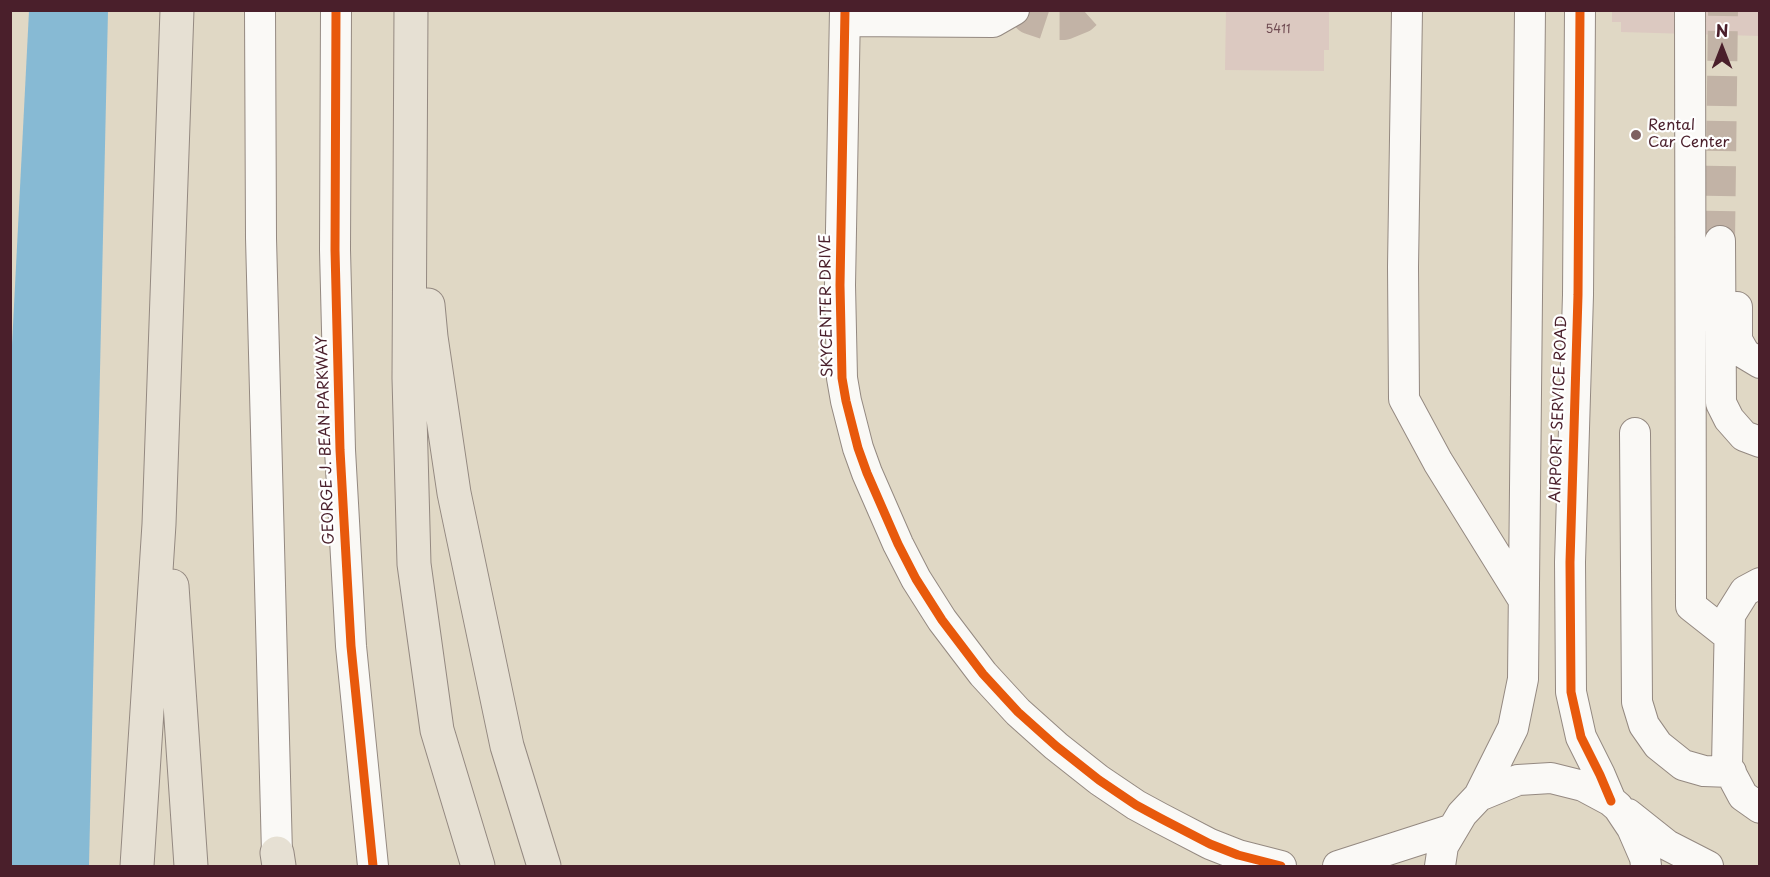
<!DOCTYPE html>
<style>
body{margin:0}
#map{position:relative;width:1770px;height:877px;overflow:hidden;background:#e0d8c5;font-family:"Playpen Sans",sans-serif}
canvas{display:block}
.frame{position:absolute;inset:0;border:12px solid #4a1f2b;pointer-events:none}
.north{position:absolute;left:1692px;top:18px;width:60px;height:60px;-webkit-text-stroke:4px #fff;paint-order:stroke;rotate:0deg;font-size:16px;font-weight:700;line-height:24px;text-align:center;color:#4a1f2b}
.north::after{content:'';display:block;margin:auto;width:21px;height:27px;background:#4a1f2b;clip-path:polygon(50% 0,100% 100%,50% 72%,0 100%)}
</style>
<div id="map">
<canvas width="1770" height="877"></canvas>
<div class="frame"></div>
<div class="north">N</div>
</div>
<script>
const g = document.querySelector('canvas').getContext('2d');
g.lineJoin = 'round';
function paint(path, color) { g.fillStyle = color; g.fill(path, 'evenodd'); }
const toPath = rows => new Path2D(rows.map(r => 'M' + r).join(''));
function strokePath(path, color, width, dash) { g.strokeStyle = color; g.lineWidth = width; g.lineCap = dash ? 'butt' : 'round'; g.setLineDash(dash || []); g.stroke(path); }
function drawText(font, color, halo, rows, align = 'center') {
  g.font = font + ' "Playpen Sans",sans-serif'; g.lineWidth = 4.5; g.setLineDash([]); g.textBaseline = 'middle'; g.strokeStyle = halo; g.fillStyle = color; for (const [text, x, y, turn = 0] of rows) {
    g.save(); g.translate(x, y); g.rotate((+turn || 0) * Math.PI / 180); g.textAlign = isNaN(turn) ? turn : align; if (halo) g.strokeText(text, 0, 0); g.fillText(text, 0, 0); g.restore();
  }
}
const water = toPath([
 [29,11,108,11,89,866,11,866,10,384]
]);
const building = toPath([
 [1226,10,1329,10,1329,50,1324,50,1324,71,1225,70],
 [1612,10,1760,10,1760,36,1621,32,1621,22,1612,22]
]);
const minorTunnel = toPath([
 [1019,10,1029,19,1047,25,1065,25,1082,18,1091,10],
 [1720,241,1723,10]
]);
const minor = toPath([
 [260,10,261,238,277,853],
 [336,10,335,250,340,450,351,646,373,866],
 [845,10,840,285,842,378,846,401,858,448,867,473,898,544,916,579,942,620,983,674,1018,712,1056,746,1099,780,1136,805,1160,818,1210,844,1238,855,1281,866],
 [1407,10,1403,267,1404,399,1438,462,1523,599],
 [1580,10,1578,295,1570,562,1571,692,1581,737,1600,775,1611,801],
 [1690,10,1691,606,1729,636],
 [845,21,993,22,1014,10],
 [1720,241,1721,403,1729,419,1744,436,1760,442],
 [1737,307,1737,340,1745,354,1760,363],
 [1635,433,1637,702,1644,725,1658,745,1683,765,1704,771,1731,772],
 [1760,583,1745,591,1730,615,1727,766,1743,796,1760,808],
 [1479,796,1513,728,1523,679,1530,10],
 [1628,814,1667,845,1708,866],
 [1338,866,1453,829],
 [1440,866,1443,846,1462,814,1479,796,1518,780,1551,778,1583,786,1611,801,1618,807,1632,828,1645,858,1646,866]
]);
const highway = toPath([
 [411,10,409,378,414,564,437,730,478,866],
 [428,305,431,337,454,493,507,746,544,866],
 [172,586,191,866],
 [277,853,279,866],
 [137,866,159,524,177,10]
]);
const cycleway = toPath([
 [336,10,335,250,340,450,351,646,373,866],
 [845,10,840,285,842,378,846,401,858,448,867,473,898,544,916,579,942,620,983,674,1018,712,1056,746,1099,780,1136,805,1160,818,1210,844,1238,855,1281,866],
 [1580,10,1578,295,1570,562,1571,692,1581,737,1600,775,1611,801]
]);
const markers = [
 [1636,135,6,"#7e6061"]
];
const numberNames = [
 ["5411",1278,30]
];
const poiNames = [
 ["Rental",1648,126],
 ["Car Center",1648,143]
];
const streetNames = [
 ["SKYCENTER DRIVE",827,306,-91],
 ["AIRPORT SERVICE ROAD",1559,409,-88],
 ["GEORGE J. BEAN PARKWAY",326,440,-92]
];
paint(water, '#87bad4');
paint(building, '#dcc9c1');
strokePath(minorTunnel, '#c2b3a6', 30, [30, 15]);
strokePath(minor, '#948981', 32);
strokePath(highway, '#948981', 35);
strokePath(minor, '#faf9f6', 30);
strokePath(highway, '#e6e0d3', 33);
strokePath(cycleway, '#e8590c', 9);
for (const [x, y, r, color] of markers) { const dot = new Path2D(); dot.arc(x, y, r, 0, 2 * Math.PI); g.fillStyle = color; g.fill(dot); strokePath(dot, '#fff', 2); }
drawText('12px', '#6f4a51', null, numberNames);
drawText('15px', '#4a1f2b', '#fff', poiNames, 'left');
drawText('15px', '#4a1f2b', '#fff', streetNames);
</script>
